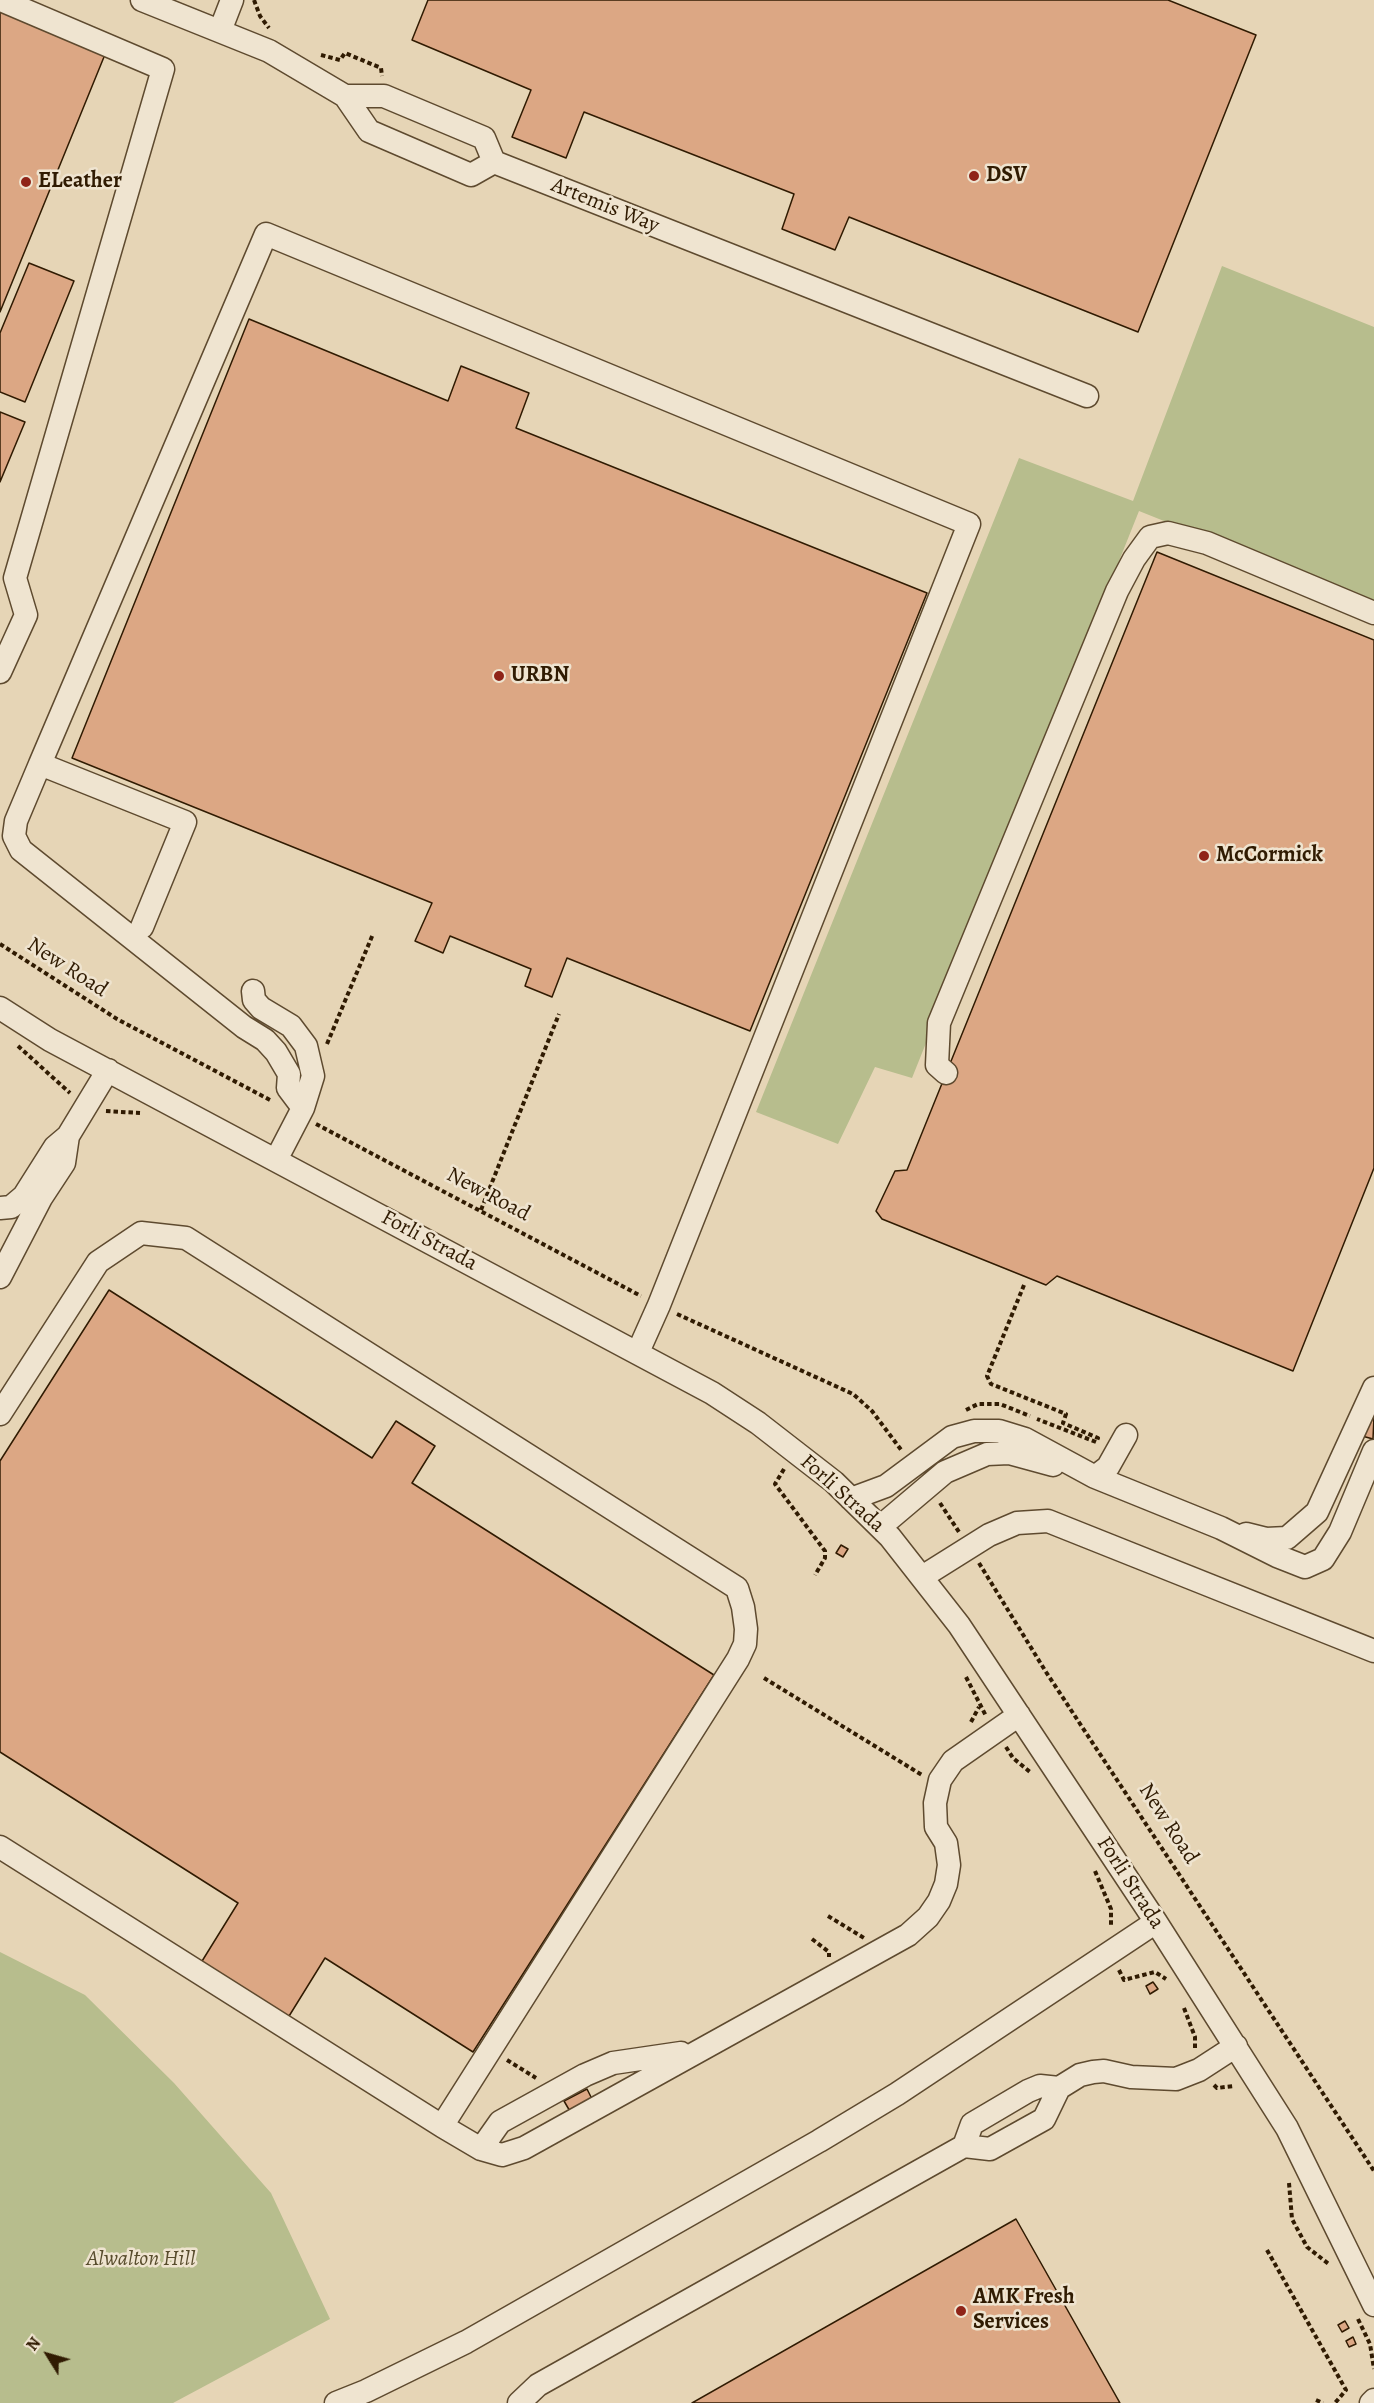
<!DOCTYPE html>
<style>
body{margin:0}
#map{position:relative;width:1374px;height:2403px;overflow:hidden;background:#e6d5b6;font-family:Alegreya,serif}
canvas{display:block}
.north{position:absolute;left:18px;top:2325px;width:60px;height:60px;-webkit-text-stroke:4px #efe4d0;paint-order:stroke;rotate:307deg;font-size:16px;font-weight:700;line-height:24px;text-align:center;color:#301b02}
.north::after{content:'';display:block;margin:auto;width:21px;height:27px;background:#301b02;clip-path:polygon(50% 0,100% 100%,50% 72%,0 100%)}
</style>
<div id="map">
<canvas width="1374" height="2403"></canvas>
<div class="north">N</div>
</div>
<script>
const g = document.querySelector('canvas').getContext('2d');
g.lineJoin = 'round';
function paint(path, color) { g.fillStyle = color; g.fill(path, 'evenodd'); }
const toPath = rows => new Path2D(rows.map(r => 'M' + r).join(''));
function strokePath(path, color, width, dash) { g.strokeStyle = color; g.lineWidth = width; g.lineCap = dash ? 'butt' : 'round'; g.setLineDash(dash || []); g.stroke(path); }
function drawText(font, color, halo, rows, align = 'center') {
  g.font = font + ' Alegreya,serif'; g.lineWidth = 5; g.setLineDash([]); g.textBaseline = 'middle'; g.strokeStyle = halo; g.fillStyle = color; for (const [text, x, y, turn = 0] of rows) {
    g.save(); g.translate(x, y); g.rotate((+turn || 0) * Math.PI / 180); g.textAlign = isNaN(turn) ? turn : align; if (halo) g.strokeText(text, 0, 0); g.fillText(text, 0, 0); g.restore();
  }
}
const green = toPath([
 [1222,266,1374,327,1374,605,1139,511,912,1078,875,1067,838,1144,756,1112,1019,458,1133,501],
 [0,1952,85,1995,174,2083,271,2193,330,2319,173,2403,0,2403]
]);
const building = toPath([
 [428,0,1168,0,1256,35,1138,332,849,217,835,250,782,229,794,194,584,112,566,158,512,137,531,90,412,40,428,0],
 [0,10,106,52,0,312,0,10],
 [29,263,74,281,25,402,0,392,0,333,29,263],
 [249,319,448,401,461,366,529,393,516,428,927,593,750,1031,567,958,552,997,525,986,531,969,450,936,443,953,415,941,432,903,72,758,249,319],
 [0,412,25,422,0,482,0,412],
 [1157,552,1374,640,1374,1168,1293,1371,1057,1276,1046,1285,882,1219,876,1211,895,1171,907,1170,1157,552],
 [109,1290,372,1458,396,1421,435,1446,412,1483,714,1675,473,2052,325,1958,286,2021,199,1966,238,1903,0,1752,0,1461,109,1290],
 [1369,1415,1374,1416,1373,1439,1362,1436,1369,1415],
 [841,1545,848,1549,843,1557,836,1553,841,1545],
 [1153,1982,1158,1989,1150,1994,1146,1986,1153,1982],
 [587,2089,593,2101,571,2113,564,2101,587,2089],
 [1016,2219,1120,2403,692,2403,1016,2219],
 [1345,2321,1349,2328,1342,2332,1338,2325,1345,2321],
 [1353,2337,1356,2344,1349,2347,1346,2341,1353,2337]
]);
const path = toPath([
 [254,0,260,16,269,28],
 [321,55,340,60,345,53,381,68,382,76],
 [0,944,117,1019,272,1101],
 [327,1044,373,934],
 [18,1046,70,1093],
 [106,1111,140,1113],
 [316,1124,641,1296],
 [481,1210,559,1014],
 [1024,1285,987,1376,991,1384,1066,1414,1063,1423,1098,1438,1096,1442,1037,1419],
 [677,1314,853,1394,872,1411,902,1451],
 [966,1410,978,1404,1000,1404,1030,1416],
 [784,1469,775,1484,825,1551,825,1558,815,1575],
 [940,1503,959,1532],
 [979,1563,1046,1672,1374,2171],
 [966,1677,986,1716],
 [764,1678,922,1775],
 [971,1722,979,1707],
 [1006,1747,1013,1758,1030,1772],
 [1095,1871,1111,1909,1111,1926],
 [828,1916,864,1938],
 [812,1939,829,1952,829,1957],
 [1119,1970,1124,1980,1155,1972,1166,1979],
 [1184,2008,1195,2037,1195,2049],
 [507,2060,536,2078],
 [1214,2085,1217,2088,1234,2086],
 [1289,2183,1292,2219,1307,2247,1330,2265],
 [1267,2250,1346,2390,1335,2403],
 [1358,2319,1370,2344,1374,2369],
 [1316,2400,1323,2403]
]);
const minor = toPath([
 [142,0,269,51,345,96,384,96,484,138,494,162,1087,396],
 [220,31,232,0],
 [345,96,369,131,471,175,494,162],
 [0,672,26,615,15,578,163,69,1,0],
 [40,764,16,821,14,836,21,850,244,1027,265,1040,276,1052,289,1074,288,1088,303,1108,276,1160],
 [142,927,185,822,40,764,266,234,969,524,659,1305,638,1352],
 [253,991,254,1000,261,1008,291,1026,306,1046,313,1076,303,1108],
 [0,1008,50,1040,712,1393,758,1423,834,1482,890,1537,959,1625,1156,1922,1287,2128,1374,2305],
 [946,1073,937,1065,939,1023,1117,591,1134,559,1150,537,1168,533,1207,543,1374,613],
 [0,1208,11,1207,24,1196,55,1147,68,1136,108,1070],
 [0,1277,41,1198,64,1163,68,1136],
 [0,1414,98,1262,141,1233,186,1238,737,1588,743,1607,746,1629,745,1644,738,1659,442,2126],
 [1095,1477,1108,1467,1126,1435],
 [851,1499,886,1486,952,1437,974,1431,999,1431,1025,1439,1095,1477,1221,1528,1277,1556,1305,1567,1323,1559,1340,1532,1374,1451],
 [880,1527,945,1472,987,1454,1009,1453,1053,1465],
 [1246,1534,1266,1539,1287,1538,1317,1512,1374,1388],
 [922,1577,989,1535,1017,1523,1048,1521,1374,1651],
 [0,1847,442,2126,481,2149,502,2155,524,2148,908,1935,928,1917,939,1901,946,1884,949,1865,946,1843,936,1827,935,1803,940,1780,953,1761,1019,1715],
 [964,2146,990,2149,1044,2119,1059,2088],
 [481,2149,500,2122,585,2075,613,2063,681,2053],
 [336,2403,366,2391,466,2342,819,2141,897,2094,1156,1922],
 [519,2403,538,2385,964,2146,972,2124,1028,2091,1040,2086,1059,2088,1080,2075,1093,2072,1104,2071,1131,2077,1176,2079,1199,2070,1236,2046],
 [1371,2403,1374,2400]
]);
const markers = [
 [974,176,6,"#8f2418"],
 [26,182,6,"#8f2418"],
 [499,676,6,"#8f2418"],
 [1204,856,6,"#8f2418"],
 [961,2311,6,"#8f2418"]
];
const poiNames = [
 ["DSV",986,176],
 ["ELeather",38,182],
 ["URBN",511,676],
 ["McCormick",1216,856],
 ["AMK Fresh",973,2298],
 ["Services",973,2323]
];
const streetNames = [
 ["Artemis Way",605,206,22],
 ["New Road",67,968,33],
 ["New Road",488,1195,28],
 ["Forli Strada",429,1241,28],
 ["Forli Strada",842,1494,42],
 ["New Road",1168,1824,57],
 ["Forli Strada",1130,1883,57]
];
const parkNames = [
 ["Alwalton Hill",141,2260]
];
paint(green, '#b7bd8d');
paint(building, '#dca784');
strokePath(building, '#301b02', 1.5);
strokePath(minor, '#5e4a2f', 25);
strokePath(path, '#301b02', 4, [4.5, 3]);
strokePath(minor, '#efe4d0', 22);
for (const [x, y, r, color] of markers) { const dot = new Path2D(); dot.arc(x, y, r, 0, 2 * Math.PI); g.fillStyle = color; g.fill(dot); strokePath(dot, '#efe4d0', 2); }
drawText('bold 22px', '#301b02', '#efe4d0', poiNames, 'left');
drawText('22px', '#301b02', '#efe4d0', streetNames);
drawText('italic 22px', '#584c2c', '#efe4d0', parkNames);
</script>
